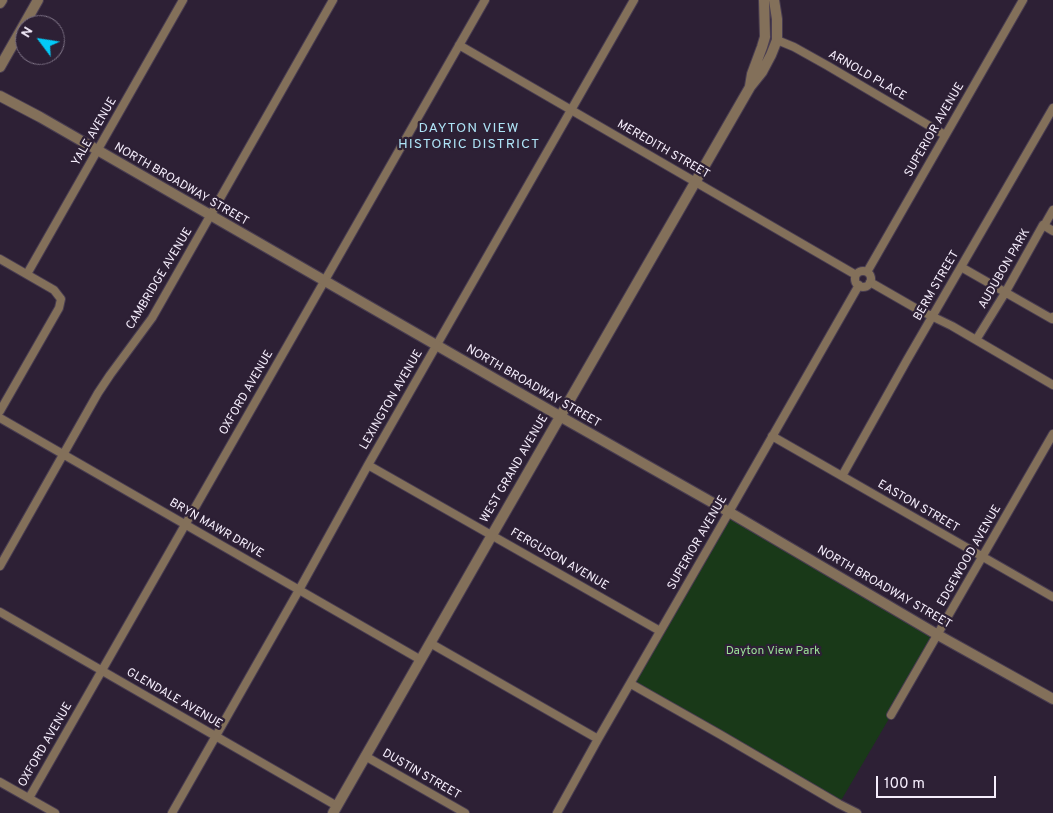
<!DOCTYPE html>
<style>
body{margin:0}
#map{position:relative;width:1053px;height:813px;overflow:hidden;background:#2d2035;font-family:Overpass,sans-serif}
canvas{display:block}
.north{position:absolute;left:15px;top:15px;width:50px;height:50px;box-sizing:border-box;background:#2d2035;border:1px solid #7d7285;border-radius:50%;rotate:301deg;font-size:14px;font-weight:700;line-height:20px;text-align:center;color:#f5edfc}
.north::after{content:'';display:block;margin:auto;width:18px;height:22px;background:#02cbf9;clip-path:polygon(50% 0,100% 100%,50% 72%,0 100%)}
.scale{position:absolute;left:876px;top:776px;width:120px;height:22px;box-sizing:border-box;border:2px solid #f5edfc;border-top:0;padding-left:6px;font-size:15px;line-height:18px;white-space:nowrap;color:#f5edfc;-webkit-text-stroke:4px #2d2035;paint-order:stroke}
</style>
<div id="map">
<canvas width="1053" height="813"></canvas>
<div class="north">N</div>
<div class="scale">100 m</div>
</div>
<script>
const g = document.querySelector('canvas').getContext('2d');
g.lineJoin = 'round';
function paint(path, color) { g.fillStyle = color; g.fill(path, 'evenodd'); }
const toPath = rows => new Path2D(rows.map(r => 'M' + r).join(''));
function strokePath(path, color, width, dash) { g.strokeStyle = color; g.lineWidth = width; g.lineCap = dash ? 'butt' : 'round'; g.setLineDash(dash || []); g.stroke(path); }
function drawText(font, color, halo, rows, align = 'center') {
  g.font = font + ' Overpass,sans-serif'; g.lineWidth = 4.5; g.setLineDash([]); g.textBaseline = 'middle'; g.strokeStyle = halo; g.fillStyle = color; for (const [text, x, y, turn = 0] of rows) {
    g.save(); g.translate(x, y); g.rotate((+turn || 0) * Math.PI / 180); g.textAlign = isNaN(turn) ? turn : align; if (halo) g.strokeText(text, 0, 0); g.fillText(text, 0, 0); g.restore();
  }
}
const green = toPath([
 [729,512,938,635,839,804,631,684]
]);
const minor = toPath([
 [777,40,794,47,828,66,945,135],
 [459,45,856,275],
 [1043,225,1053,231],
 [0,259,54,290,61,299,59,308,0,411],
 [961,267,1052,319,1053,317],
 '855 279a8 8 0 1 1 16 0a8 8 0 1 1-16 0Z',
 [867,272,1023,0],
 [27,274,183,0],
 [870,282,917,309,952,326,1053,385],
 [976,340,1005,293,1043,225,1045,224,1053,210],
 [0,418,421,660],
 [772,436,1053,597],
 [368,465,660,631],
 [842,476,907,360,1053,108],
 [0,566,98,393,110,375,152,318,333,0],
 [0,612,337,806],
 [430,643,598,739],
 [631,684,721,735,839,804,857,813],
 [891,715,1053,434],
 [365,756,465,813],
 [0,782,55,813],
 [29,798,485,0],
 [172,813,299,590,368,465,634,0],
 [557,813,598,739,729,512,859,285]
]);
const tertiary = toPath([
 [0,3,2,0],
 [0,67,38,0],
 [750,86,752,74,762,47,765,37,764,0],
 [0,96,40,117,570,422,729,512,938,635,1053,699],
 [333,813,492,535,750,87,762,72,771,55,777,40,777,19,774,0]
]);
const streetNames = [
 ["ARNOLD PLACE",867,76,30],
 ["SUPERIOR AVENUE",935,130,-60],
 ["YALE AVENUE",95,132,-60],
 ["MEREDITH STREET",663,150,30],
 ["NORTH BROADWAY STREET",181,185,30],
 ["AUDUBON PARK",1005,269,-60],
 ["CAMBRIDGE AVENUE",160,279,-59],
 ["BERM STREET",937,286,-60],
 ["NORTH BROADWAY STREET",533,387,30],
 ["OXFORD AVENUE",247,393,-60],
 ["LEXINGTON AVENUE",392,400,-60],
 ["WEST GRAND AVENUE",515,469,-60],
 ["EASTON STREET",918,507,30],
 ["BRYN MAWR DRIVE",216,529,30],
 ["SUPERIOR AVENUE",698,543,-60],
 ["EDGEWOOD AVENUE",970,556,-60],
 ["FERGUSON AVENUE",559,560,30],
 ["NORTH BROADWAY STREET",884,588,30],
 ["GLENDALE AVENUE",174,699,30],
 ["OXFORD AVENUE",46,745,-60],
 ["DUSTIN STREET",421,775,30]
];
const parkNames = [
 ["Dayton View Park",773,652]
];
const neighbourhoodNames = [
 ["DAYTON VIEW",469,129],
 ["HISTORIC DISTRICT",469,145]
];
paint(green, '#193918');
strokePath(minor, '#493d51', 10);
strokePath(tertiary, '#493d51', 12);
strokePath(minor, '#83705a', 8);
strokePath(tertiary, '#83705a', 10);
drawText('12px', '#f5edfc', '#2d2035', streetNames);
drawText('12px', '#9bdf97', '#2d2035', parkNames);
g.letterSpacing = '1px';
drawText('14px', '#aee3f6', '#2d2035', neighbourhoodNames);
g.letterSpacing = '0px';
</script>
